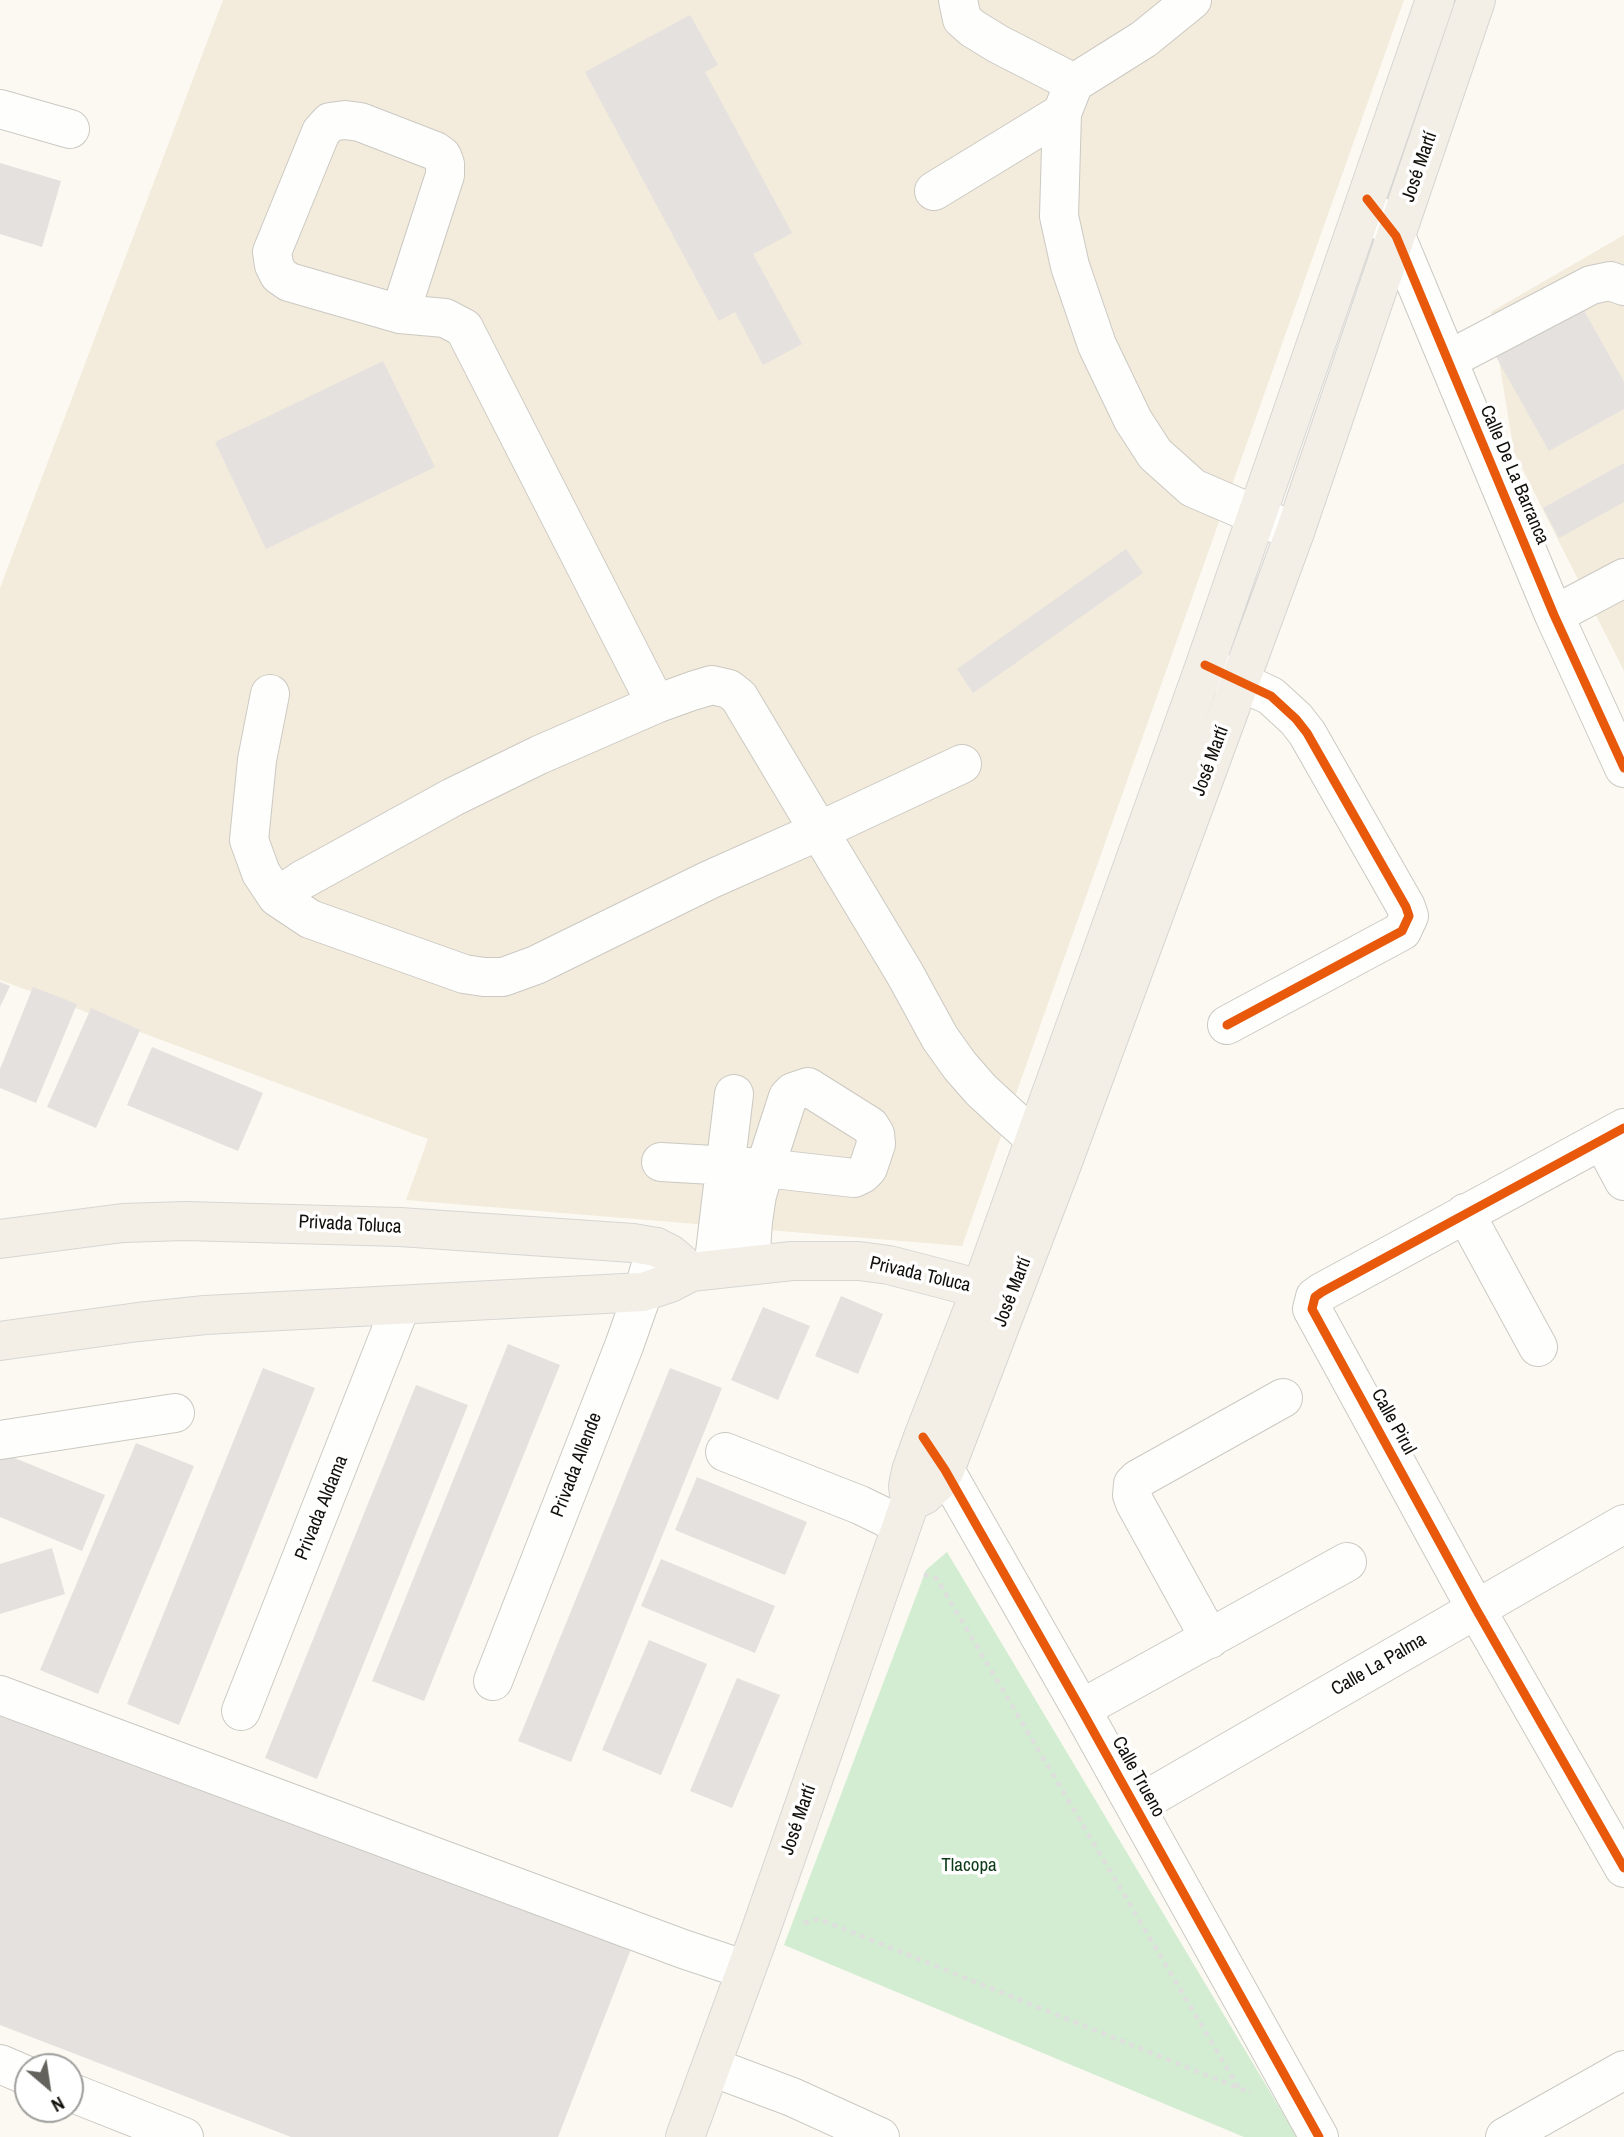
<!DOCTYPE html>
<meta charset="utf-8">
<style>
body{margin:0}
#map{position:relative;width:1624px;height:2137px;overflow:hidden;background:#fbf9f1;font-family:"Archivo Narrow",sans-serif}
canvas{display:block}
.north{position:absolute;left:14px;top:2053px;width:70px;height:70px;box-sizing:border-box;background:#fff;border:2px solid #a09f9d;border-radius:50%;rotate:151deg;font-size:19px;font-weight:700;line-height:28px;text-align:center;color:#12100b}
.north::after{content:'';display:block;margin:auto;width:24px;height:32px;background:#64625c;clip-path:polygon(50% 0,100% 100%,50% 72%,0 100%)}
</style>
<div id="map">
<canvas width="1624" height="2137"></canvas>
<div class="north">N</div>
</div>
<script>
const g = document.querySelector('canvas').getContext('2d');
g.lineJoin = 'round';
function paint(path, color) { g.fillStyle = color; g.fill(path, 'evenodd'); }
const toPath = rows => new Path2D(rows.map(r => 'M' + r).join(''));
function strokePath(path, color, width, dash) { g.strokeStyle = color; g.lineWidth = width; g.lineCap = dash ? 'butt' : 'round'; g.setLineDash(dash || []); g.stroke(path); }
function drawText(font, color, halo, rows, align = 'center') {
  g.font = font + ' "Archivo Narrow",sans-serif'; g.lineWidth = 7; g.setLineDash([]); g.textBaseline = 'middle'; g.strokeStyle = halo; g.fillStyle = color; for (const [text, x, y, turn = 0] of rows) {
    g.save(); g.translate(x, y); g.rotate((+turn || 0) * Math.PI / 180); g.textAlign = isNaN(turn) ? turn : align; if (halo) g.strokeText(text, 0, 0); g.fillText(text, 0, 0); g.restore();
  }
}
const industrial = toPath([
 [223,0,1404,0,962,1246,406,1200,428,1139,0,980,0,588],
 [1624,235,1624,671,1514,452,1491,312]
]);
const green = toPath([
 [947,1552,1297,2137,1244,2137,784,1945,926,1570]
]);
const building = toPath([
 [690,15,718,65,705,72,792,233,753,254,802,344,763,365,735,312,719,321,585,72],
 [0,163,61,181,42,247,0,234],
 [1577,298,1624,382,1624,409,1549,451,1490,346],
 [383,361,435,467,266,549,215,442],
 [1624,463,1624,502,1559,538,1543,508],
 [1126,549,1143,573,973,693,957,669],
 [0,982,10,986,0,1007],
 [33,987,77,1004,36,1103,0,1088,0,1069],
 [91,1008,140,1030,96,1128,47,1107],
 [152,1047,263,1093,238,1151,127,1105],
 [841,1296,883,1314,858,1374,815,1356],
 [763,1307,810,1326,778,1400,731,1380],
 [508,1344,560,1365,424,1701,372,1681],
 [263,1368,315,1388,179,1725,127,1704],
 [670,1368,722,1388,571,1762,518,1741],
 [416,1385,468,1405,317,1779,265,1758],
 [136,1443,194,1466,98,1694,40,1670],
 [0,1452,105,1495,82,1551,0,1517],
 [697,1477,807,1522,785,1575,675,1530],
 [52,1548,65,1594,0,1614,0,1564],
 [661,1559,775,1606,755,1653,641,1606],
 [649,1640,707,1664,661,1775,602,1750],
 [737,1678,780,1695,732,1808,690,1791],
 [0,1707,631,1949,558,2137,291,2137,0,2025]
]);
const path = toPath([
 [924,1574,937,1579,1240,2090],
 [804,1923,819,1919,1251,2093]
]);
const minor = toPath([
 [958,0,962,19,972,28,998,44,1074,83],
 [1192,0,1144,39,1074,83,1062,113,1059,216,1070,266,1097,345,1133,420,1155,454,1193,488,1295,532],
 [0,109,70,129],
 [934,191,1062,113],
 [1381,217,1396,236,1554,615,1624,768],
 [400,314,445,175,445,164,442,156,435,151,360,122,345,120,330,122,321,132,272,252,274,265,279,275,289,282,400,314,445,318,464,328,656,704],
 [1448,360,1591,285,1610,281,1624,286],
 [1554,615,1624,578],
 [1211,668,1271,696,1296,719,1307,733,1406,907,1409,916,1402,931,1227,1025],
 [270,694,257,760,249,840,261,873,277,897],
 [962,764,819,831,709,880,536,965,503,977,484,977,464,974,310,919,277,897,302,880,453,797,539,755,656,704,692,691,712,685,729,689,739,697,819,831,905,974,940,1038,960,1066,981,1090,1007,1114,1035,1139,1059,1156],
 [1624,1128,1322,1292,1315,1297,1312,1309,1476,1609,1624,1868],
 [1602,1140,1624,1181],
 [661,1162,765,1168,854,1178,862,1174,868,1168,876,1144,875,1134,870,1126,808,1087,793,1092,788,1097,765,1168,757,1195,753,1221,750,1265],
 [1465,1213,1538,1347],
 [713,1269,734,1094],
 [0,1440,175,1413],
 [928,1444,945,1470,1081,1709,1319,2137],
 [725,1452,860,1505,901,1525],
 [1210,1639,1135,1503,1132,1495,1133,1484,1138,1479,1283,1398],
 [493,1681,624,1346,643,1292,656,1247],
 [0,1695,683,1949,746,1970],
 [1081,1709,1347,1562],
 [241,1711,401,1305],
 [1135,1806,1624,1524],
 [0,2064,28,2076],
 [712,2067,792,2097,880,2137],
 [70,2092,184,2137],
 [1505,2137,1624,2070]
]);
const major = toPath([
 [0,1239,123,1223,185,1221,400,1227,633,1243,656,1247,670,1254,691,1272],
 [0,1341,138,1322,205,1315,643,1292,670,1283,691,1272,792,1261,859,1261,889,1265,981,1289],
 [910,1502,924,1495,937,1483,945,1470,1064,1159,1295,532,1476,0],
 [685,2137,759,1935,910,1502,908,1486,911,1471,923,1437,981,1289,1205,665,1435,0]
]);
const cycleway = toPath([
 [1367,199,1396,236,1554,615,1624,768],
 [1205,665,1271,696,1296,719,1307,733,1406,907,1409,916,1402,931,1227,1025],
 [1624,1128,1322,1292,1315,1297,1312,1309,1476,1609,1624,1868],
 [923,1437,945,1470,1081,1709,1319,2137]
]);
const streetNames = [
 ["José Martí",1420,167,-71],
 ["Calle De La Barranca",1514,475,67],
 ["José Martí",1211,761,-70],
 ["Privada Toluca",350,1225,3],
 ["Privada Toluca",920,1275,13],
 ["José Martí",1013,1292,-69],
 ["Calle Pirul",1393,1422,61],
 ["Privada Allende",577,1465,-69],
 ["Privada Aldama",322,1508,-68],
 ["Calle La Palma",1379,1665,-30],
 ["Calle Trueno",1138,1777,61],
 ["José Martí",799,1820,-71]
];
const parkNames = [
 ["Tlacopa",969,1866]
];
paint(industrial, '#f3ebdc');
paint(green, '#d2edd1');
paint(building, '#e4e1df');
strokePath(minor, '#cbc9c2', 40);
strokePath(major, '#d7d6d3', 40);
strokePath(path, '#dfdfdd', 4.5, [5, 5]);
strokePath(minor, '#fefefd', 38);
strokePath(major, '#f3efe7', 38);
strokePath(cycleway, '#e8590c', 9);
drawText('19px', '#12100b', '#fff', streetNames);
drawText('19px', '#0d3a18', '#fff', parkNames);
</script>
